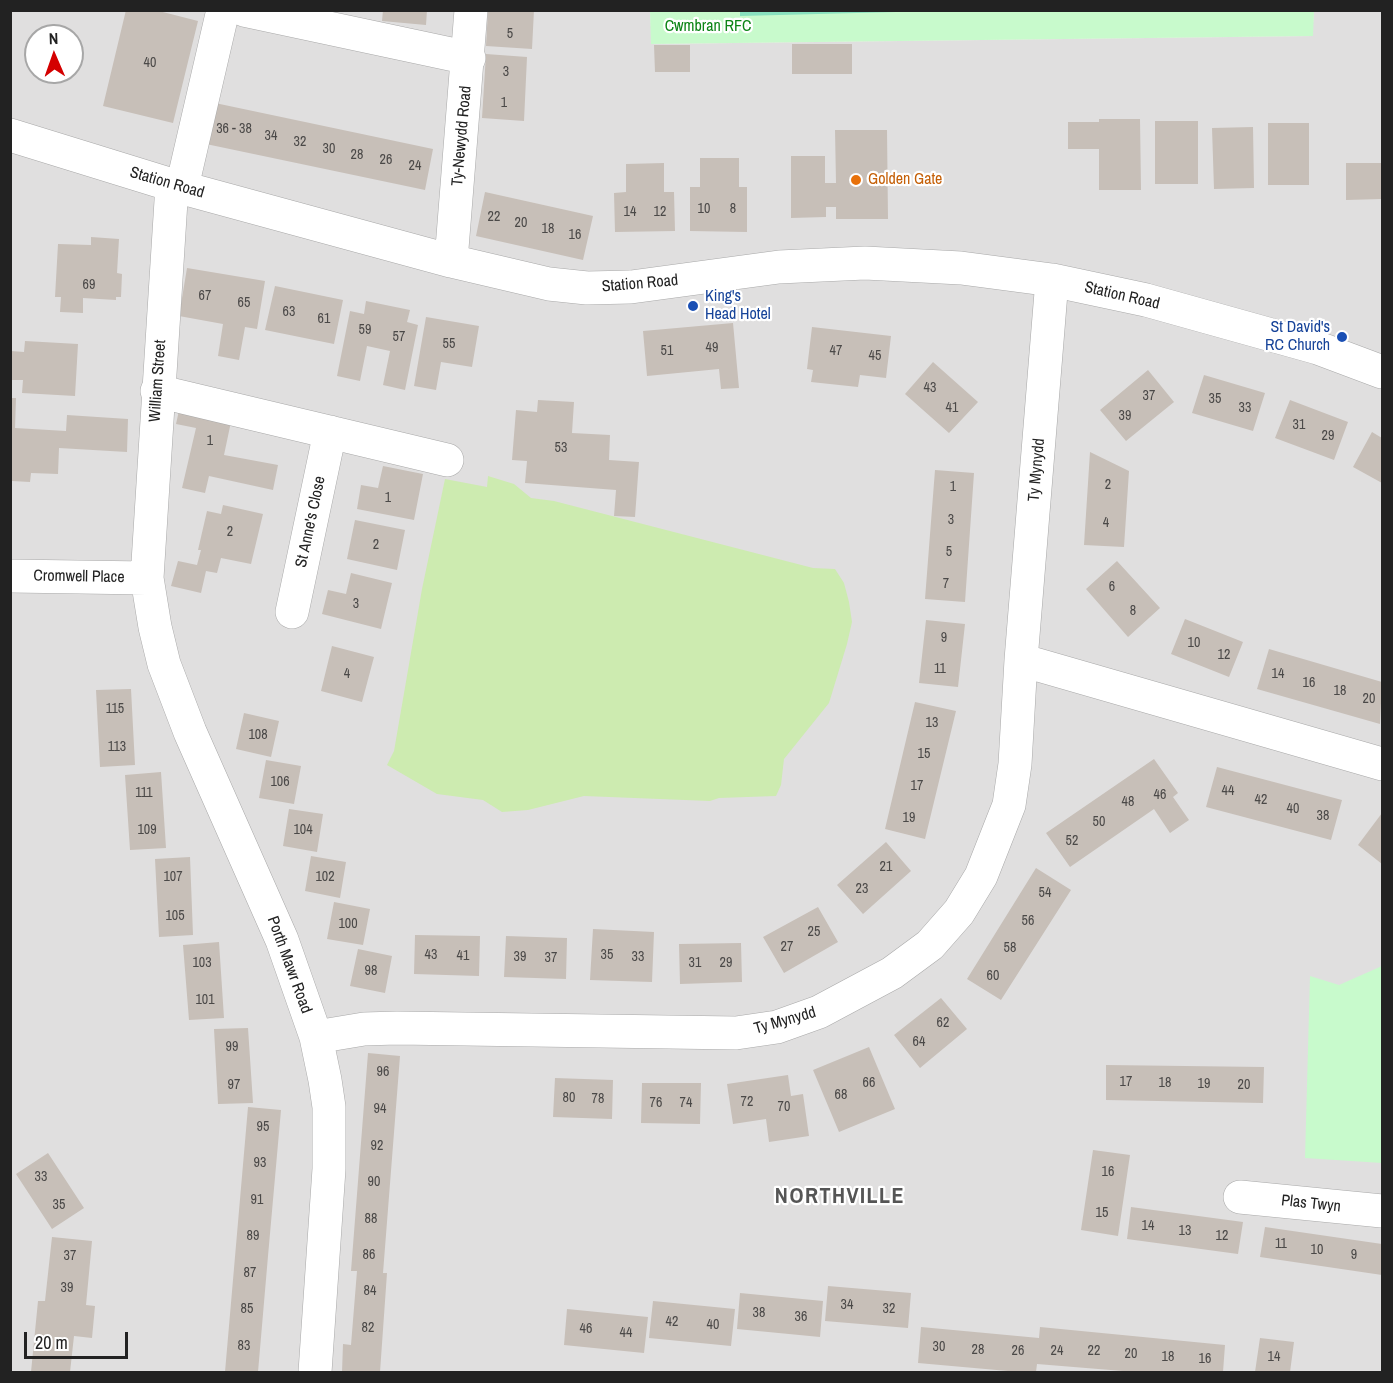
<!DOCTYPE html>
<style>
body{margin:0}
#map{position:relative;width:1393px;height:1383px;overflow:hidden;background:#f2efe9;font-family:"Archivo Narrow",sans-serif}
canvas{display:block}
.frame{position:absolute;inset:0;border:12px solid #222;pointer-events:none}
.north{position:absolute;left:24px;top:24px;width:60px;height:60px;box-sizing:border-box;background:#fff;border:2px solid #a7a7a7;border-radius:50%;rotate:358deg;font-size:16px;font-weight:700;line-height:24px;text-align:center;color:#222}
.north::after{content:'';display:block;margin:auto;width:21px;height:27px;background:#d40000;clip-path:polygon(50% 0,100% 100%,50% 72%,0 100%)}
.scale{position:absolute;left:24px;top:1332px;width:104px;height:27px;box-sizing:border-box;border:3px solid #222;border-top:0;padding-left:8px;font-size:18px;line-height:21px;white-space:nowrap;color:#222;-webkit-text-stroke:4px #fff;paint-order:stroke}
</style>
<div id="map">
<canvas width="1393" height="1383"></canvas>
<div class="frame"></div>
<div class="north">N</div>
<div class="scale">20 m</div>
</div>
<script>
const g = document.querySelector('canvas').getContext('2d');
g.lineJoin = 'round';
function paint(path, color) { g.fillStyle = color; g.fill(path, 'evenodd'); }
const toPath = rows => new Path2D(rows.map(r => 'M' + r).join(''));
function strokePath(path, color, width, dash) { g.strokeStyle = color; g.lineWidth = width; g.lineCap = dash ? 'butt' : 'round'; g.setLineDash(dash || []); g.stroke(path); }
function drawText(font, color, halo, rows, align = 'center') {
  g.font = font + ' "Archivo Narrow",sans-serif'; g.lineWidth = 4.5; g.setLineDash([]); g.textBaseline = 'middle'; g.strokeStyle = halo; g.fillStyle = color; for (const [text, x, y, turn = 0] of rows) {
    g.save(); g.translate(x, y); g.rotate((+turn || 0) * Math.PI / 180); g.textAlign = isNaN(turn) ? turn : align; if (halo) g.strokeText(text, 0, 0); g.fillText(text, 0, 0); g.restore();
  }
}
const residential = toPath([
 [10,11,650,11,652,44,1312,36,1314,11,1382,11,1382,1372,11,1372],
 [36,36,72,36,72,72,36,72]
]);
const grass = toPath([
 [488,476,514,484,531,498,554,501,813,568,835,569,844,583,849,602,852,622,847,644,829,703,784,759,781,785,776,796,719,798,710,801,584,796,528,810,502,812,483,800,437,794,387,765,394,751,422,589,445,479,487,487]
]);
const park = toPath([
 [650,11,1314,11,1313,36,651,44],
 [1382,966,1382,1163,1305,1158,1310,976,1339,985]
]);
const pitch = toPath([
 [740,10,935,10,935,11,740,16]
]);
const building = toPath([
 [126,10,155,10,198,21,173,123,103,106],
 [383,10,427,10,426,25,382,21],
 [488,10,534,10,532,49,486,46],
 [792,44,852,44,852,74,792,74],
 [654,45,690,45,690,72,655,72],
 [486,54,527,57,524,121,482,118],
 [215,103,433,149,425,190,206,144],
 [1099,119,1140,119,1141,190,1099,190,1099,149,1068,149,1068,122,1099,122],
 [1155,121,1198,121,1198,184,1155,184],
 [1268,123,1309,123,1309,185,1268,185],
 [1253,127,1254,188,1214,189,1212,128],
 [835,130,887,130,888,219,836,219,836,207,826,207,826,217,791,218,791,156,825,156,825,183,836,183],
 [700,158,739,158,739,187,747,187,747,232,690,231,690,187,700,187],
 [664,163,664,192,674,192,675,231,615,232,614,193,626,192,626,164],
 [1346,163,1382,163,1382,199,1346,200],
 [485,192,593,216,583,260,476,236],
 [91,237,119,239,117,273,122,274,121,297,116,297,116,300,83,298,83,313,60,312,61,297,55,297,58,244,91,245],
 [187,268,265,281,257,329,245,327,239,360,218,356,223,324,179,316],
 [275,286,343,300,334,344,265,330],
 [366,301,410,310,407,322,418,325,405,390,383,385,390,351,367,346,360,381,337,376,350,311,364,314],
 [426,317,479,326,472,367,441,362,436,390,414,386],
 [733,323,739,388,721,389,719,369,647,376,643,331],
 [812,327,891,336,886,378,860,375,858,387,811,382,813,370,807,369],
 [25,341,78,344,75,396,22,393,23,380,10,380,11,351,24,352],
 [933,362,978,402,949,433,905,394],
 [1148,370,1174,402,1126,441,1100,410],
 [1204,375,1265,393,1253,431,1192,413],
 [10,398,16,398,15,428,66,431,67,415,128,419,127,452,59,448,58,474,31,473,30,482,12,481],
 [538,400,574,402,572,433,610,435,609,460,639,462,635,517,614,516,616,490,525,483,527,461,512,460,516,410,537,412],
 [1290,400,1348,422,1334,460,1275,438],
 [180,406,232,417,224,455,278,465,273,490,209,476,205,493,182,488,196,428,176,424],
 [1372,432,1382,438,1382,483,1353,467],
 [1090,452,1129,471,1124,547,1084,545],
 [383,466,423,474,414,520,357,509,361,485,378,488],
 [935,470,974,473,965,602,925,599],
 [223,505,263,514,251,564,221,558,217,573,206,571,201,593,171,586,178,561,197,565,201,550,198,550,207,511,221,514],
 [355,520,405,530,397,570,347,559],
 [1117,561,1160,608,1128,637,1086,589],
 [351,573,392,583,381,629,322,614,328,590,346,594],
 [1185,619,1243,642,1229,677,1171,654],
 [926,620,965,624,958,687,919,683],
 [332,646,374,657,362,702,321,691],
 [1269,649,1382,682,1380,724,1257,689],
 [131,689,135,765,100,767,96,690],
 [915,702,956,711,925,839,885,829],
 [244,713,279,721,271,757,236,749],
 [1154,759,1178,793,1173,797,1189,820,1170,833,1154,809,1070,867,1046,833],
 [266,760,301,766,294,804,259,798],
 [1217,767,1342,800,1331,840,1206,807],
 [161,772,166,848,130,850,125,775],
 [289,809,323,814,317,852,283,846],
 [1382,813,1382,864,1358,845],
 [886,842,911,871,863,914,837,885],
 [311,856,346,862,340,898,305,891],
 [190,857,193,935,159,937,155,859],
 [1036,868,1071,890,1001,1000,967,979],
 [334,902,370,909,363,945,327,939],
 [818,907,838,942,784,973,763,937],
 [593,929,654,932,652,982,590,980],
 [415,935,480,936,479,976,414,974],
 [506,936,567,938,566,979,504,977],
 [219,942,224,1018,189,1020,183,945],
 [741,943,742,982,680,984,679,944],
 [358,949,392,956,385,993,350,986],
 [941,998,967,1029,920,1068,894,1035],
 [248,1028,253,1103,218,1104,214,1029],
 [869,1047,895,1109,839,1132,813,1070],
 [368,1053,400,1056,383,1273,387,1273,380,1372,342,1372,343,1344,351,1345,357,1271,351,1271],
 [1106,1065,1264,1067,1263,1103,1106,1100],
 [788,1075,791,1096,803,1094,809,1136,769,1142,766,1119,733,1124,727,1084],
 [555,1078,613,1080,612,1119,553,1117],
 [642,1083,701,1083,700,1124,641,1123],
 [248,1107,281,1110,268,1256,258,1372,225,1372],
 [1093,1150,1130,1155,1118,1236,1081,1230],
 [48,1153,84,1208,52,1229,16,1174],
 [1131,1207,1243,1222,1238,1254,1127,1239],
 [1265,1227,1382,1244,1382,1275,1260,1257],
 [52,1237,92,1241,86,1305,95,1306,92,1338,74,1336,70,1372,31,1372,38,1301,45,1301],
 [828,1286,911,1293,908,1328,825,1321],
 [740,1293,823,1301,820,1337,737,1329],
 [653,1301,735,1309,731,1346,649,1338],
 [567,1309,648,1317,644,1353,564,1345],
 [921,1327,1039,1338,1040,1327,1225,1345,1223,1372,1135,1372,1037,1364,1036,1372,1019,1372,918,1363],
 [1260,1338,1294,1342,1290,1372,1255,1372]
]);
const minor = toPath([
 [244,10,469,58],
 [10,135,172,185,451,261,549,284,587,288,631,287,779,267,865,263,961,268,1052,280,1146,300,1318,348,1382,372],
 [172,185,147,578,155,627,164,664,190,732,282,940,316,1037,325,1080,329,1107,329,1169,315,1372],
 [182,187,223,10],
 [451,261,471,10],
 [157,391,447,460],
 [10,576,147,578],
 [292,612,330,432],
 [1021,660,1382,764],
 [316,1037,364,1029,397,1028,736,1033,777,1027,819,1012,892,973,930,945,959,912,981,876,1009,805,1015,764,1021,660,1052,280],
 [1240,1197,1382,1211]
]);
const markers = [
 [856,180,6,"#e8710a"],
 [693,306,6,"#1a4fb4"],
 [1342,337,6,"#1a4fb4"]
];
const numberNames = [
 ["5",510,34],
 ["40",150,63],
 ["3",506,72],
 ["1",504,103],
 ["36 - 38",234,129],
 ["34",271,136],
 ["32",300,142],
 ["30",329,149],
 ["28",357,155],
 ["26",386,160],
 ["24",415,166],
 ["10",704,209],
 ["8",733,209],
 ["14",630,212],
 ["12",660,212],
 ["22",494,217],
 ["20",521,223],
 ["18",548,229],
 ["16",575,235],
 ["69",89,285],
 ["67",205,296],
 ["65",244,303],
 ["63",289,312],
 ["61",324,319],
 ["59",365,330],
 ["57",399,337],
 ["55",449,344],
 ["49",712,348],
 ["51",667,351],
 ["47",836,351],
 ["45",875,356],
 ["43",930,388],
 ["37",1149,396],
 ["35",1215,399],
 ["41",952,408],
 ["33",1245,408],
 ["39",1125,416],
 ["31",1299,425],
 ["29",1328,436],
 ["1",210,441],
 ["53",561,448],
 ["2",1108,485],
 ["1",953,487],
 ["1",388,498],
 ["3",951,520],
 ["4",1106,523],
 ["2",230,532],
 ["2",376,545],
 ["5",949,552],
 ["7",946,584],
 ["6",1112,587],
 ["3",356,604],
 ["8",1133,611],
 ["9",944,638],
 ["10",1194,643],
 ["12",1224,655],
 ["11",940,669],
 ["4",347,674],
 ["14",1278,674],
 ["16",1309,683],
 ["18",1340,691],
 ["20",1369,699],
 ["115",115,709],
 ["13",932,723],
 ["108",258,735],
 ["113",117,747],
 ["15",924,754],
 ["106",280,782],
 ["17",917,786],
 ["44",1228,791],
 ["111",144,793],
 ["46",1160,795],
 ["42",1261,800],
 ["48",1128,802],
 ["40",1293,809],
 ["38",1323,816],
 ["19",909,818],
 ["50",1099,822],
 ["109",147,830],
 ["104",303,830],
 ["52",1072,841],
 ["21",886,867],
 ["107",173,877],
 ["102",325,877],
 ["23",862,889],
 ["54",1045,893],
 ["105",175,916],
 ["56",1028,921],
 ["100",348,924],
 ["25",814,932],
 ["27",787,947],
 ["58",1010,948],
 ["43",431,955],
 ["35",607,955],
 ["41",463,956],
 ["39",520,957],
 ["33",638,957],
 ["37",551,958],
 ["103",202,963],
 ["31",695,963],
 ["29",726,963],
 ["98",371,971],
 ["60",993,976],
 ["101",205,1000],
 ["62",943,1023],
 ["64",919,1042],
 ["99",232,1047],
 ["96",383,1072],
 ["17",1126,1082],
 ["66",869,1083],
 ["18",1165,1083],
 ["19",1204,1084],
 ["97",234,1085],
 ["20",1244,1085],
 ["68",841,1095],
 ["80",569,1098],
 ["78",598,1099],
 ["72",747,1102],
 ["76",656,1103],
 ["74",686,1103],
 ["70",784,1107],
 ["94",380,1109],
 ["95",263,1127],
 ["92",377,1146],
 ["93",260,1163],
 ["16",1108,1172],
 ["33",41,1177],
 ["90",374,1182],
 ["91",257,1200],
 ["35",59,1205],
 ["15",1102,1213],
 ["88",371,1219],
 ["14",1148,1226],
 ["13",1185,1231],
 ["89",253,1236],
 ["12",1222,1236],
 ["11",1281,1244],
 ["10",1317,1250],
 ["86",369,1255],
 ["9",1354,1255],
 ["37",70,1256],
 ["87",250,1273],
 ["39",67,1288],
 ["84",370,1291],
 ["34",847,1305],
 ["85",247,1309],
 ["32",889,1309],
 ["38",759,1313],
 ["36",801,1317],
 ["42",672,1322],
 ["40",713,1325],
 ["82",368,1328],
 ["46",586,1329],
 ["44",626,1333],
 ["83",244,1346],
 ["30",939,1347],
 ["28",978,1350],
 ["26",1018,1351],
 ["24",1057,1351],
 ["22",1094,1351],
 ["20",1131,1354],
 ["18",1168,1357],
 ["14",1274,1357],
 ["16",1205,1359]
];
const parkNames = [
 ["Cwmbran RFC",708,27]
];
const streetNames = [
 ["Ty-Newydd Road",462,136,-85],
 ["Station Road",167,183,16],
 ["Station Road",640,284,-5],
 ["Station Road",1122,296,13],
 ["William Street",158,381,-86],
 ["Ty Mynydd",1037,470,-85],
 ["St Anne's Close",311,522,-78],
 ["Cromwell Place",79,577,1],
 ["Porth Mawr Road",289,965,70],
 ["Ty Mynydd",785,1021,-16],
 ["Plas Twyn",1311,1204,6]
];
const foodNames = [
 ["Golden Gate",868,180]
];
const transitNames = [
 ["King's",705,297],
 ["Head Hotel",705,315],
 ["St David's",1330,328,"right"],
 ["RC Church",1330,346,"right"]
];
const districtNames = [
 ["NORTHVILLE",840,1197]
];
paint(residential, '#e0dfdf');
paint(grass, '#cdebb0');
paint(park, '#c8facc');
paint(pitch, '#88e0be');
paint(building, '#c7bfb8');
strokePath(minor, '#a9a9a9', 34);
strokePath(minor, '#fff', 33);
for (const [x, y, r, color] of markers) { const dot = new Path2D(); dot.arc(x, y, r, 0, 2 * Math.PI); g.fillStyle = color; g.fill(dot); strokePath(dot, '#fff', 2); }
drawText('14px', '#4b4948', null, numberNames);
drawText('16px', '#0c8416', '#fff', parkNames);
drawText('16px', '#222', '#fff', streetNames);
drawText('16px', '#c56008', '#fff', foodNames, 'left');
drawText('16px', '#164399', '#fff', transitNames, 'left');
g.letterSpacing = '1.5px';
drawText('bold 22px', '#555', '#fff', districtNames);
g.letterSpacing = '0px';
</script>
